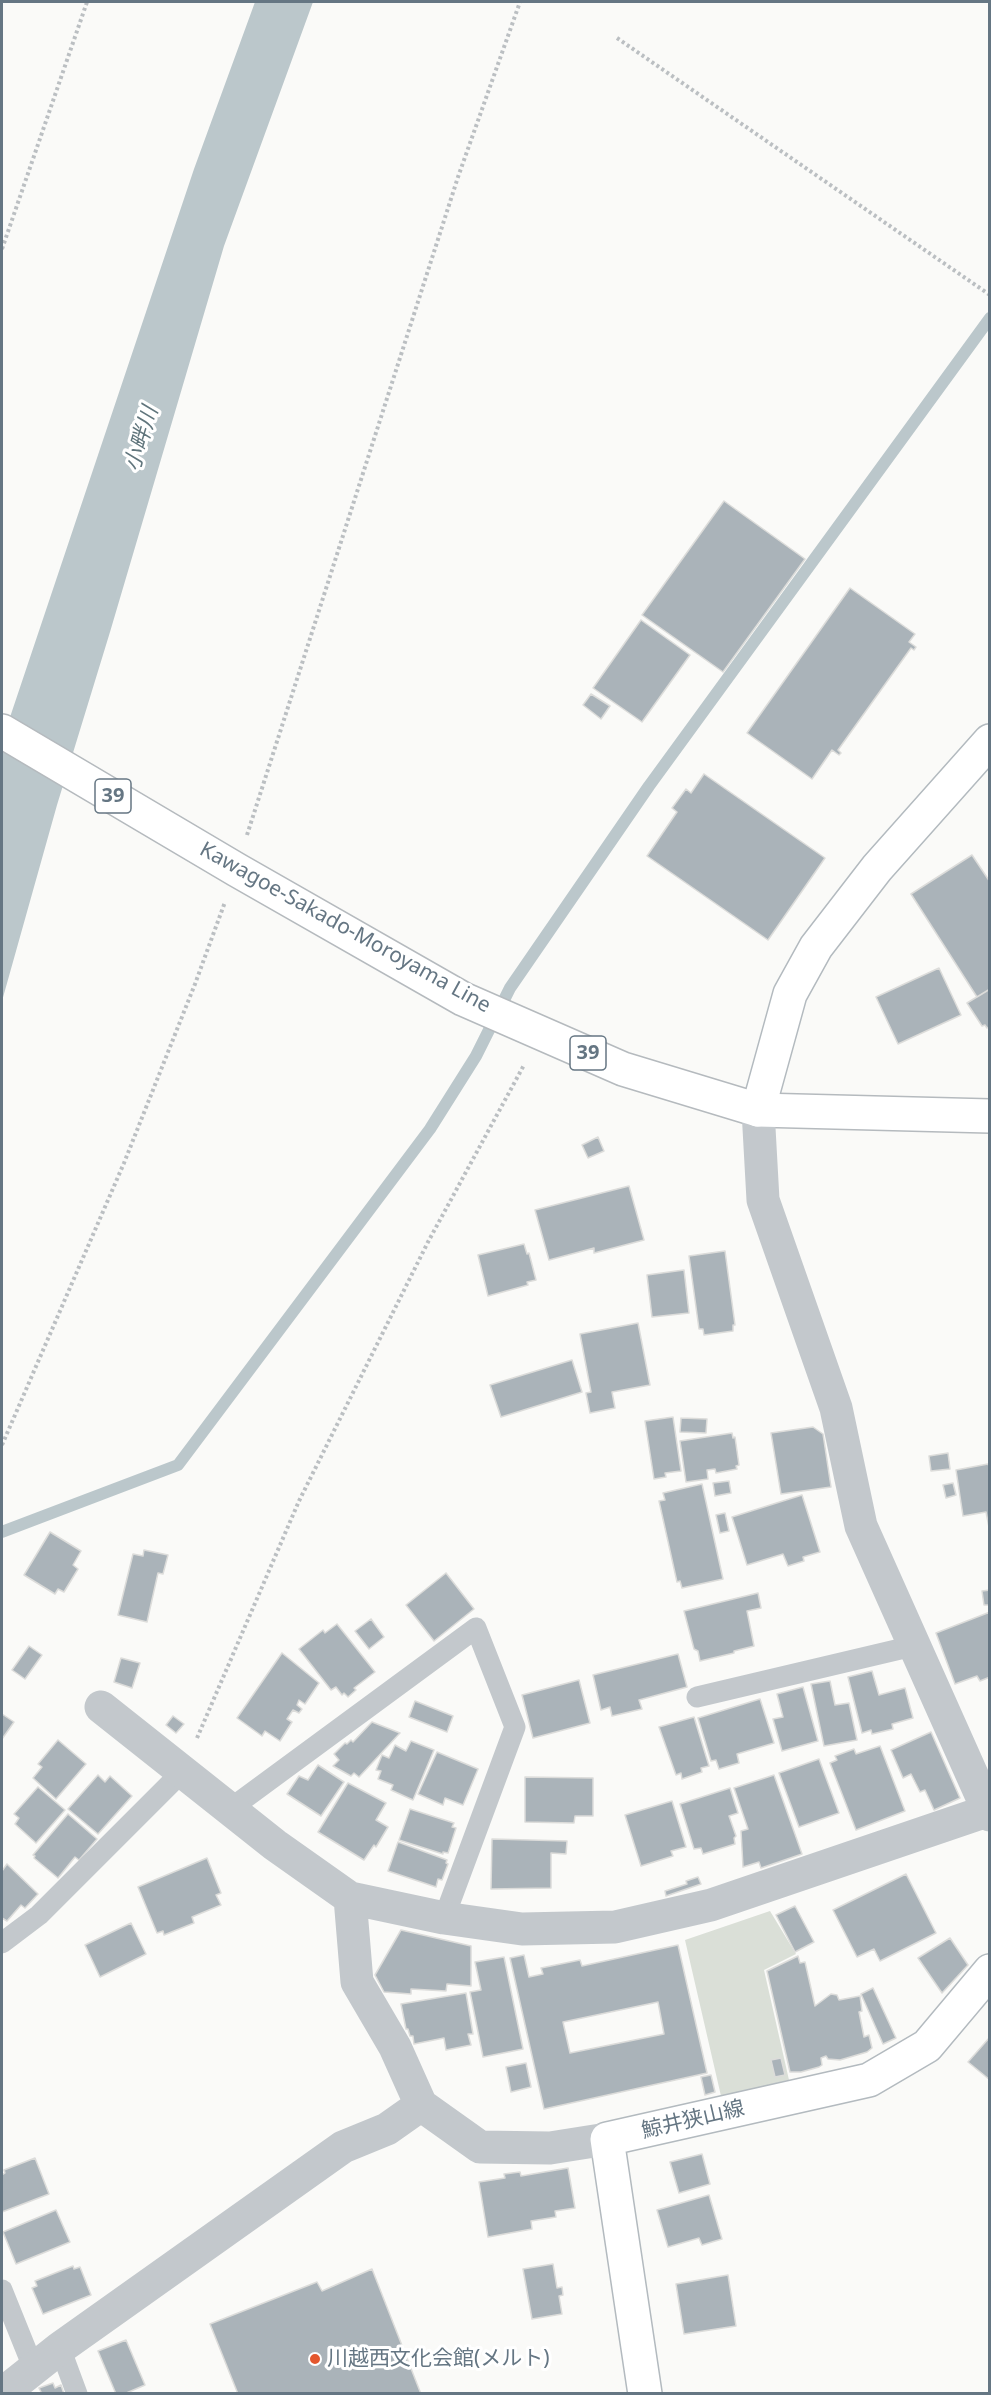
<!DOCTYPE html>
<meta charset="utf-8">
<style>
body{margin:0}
#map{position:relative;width:991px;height:2395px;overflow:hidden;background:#fafaf8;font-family:"Noto Sans",sans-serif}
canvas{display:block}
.frame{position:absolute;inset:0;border:3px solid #657683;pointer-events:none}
</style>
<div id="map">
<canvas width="991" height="2395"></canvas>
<div class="frame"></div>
</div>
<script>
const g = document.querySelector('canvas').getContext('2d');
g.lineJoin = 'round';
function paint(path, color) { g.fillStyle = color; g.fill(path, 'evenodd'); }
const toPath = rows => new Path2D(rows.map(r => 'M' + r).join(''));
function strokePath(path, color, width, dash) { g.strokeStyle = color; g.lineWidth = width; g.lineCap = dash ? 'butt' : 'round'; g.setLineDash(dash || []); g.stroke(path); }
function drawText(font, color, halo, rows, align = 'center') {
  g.font = font + ' "Noto Sans","Noto Sans JP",sans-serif'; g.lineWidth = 6; g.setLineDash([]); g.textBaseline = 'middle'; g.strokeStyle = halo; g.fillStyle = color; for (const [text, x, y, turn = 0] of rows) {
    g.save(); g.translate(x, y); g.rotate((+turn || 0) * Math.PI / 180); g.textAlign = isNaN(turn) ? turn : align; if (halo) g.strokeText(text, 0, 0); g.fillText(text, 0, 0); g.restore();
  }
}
const green = toPath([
 [770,1911,796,1954,764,1970,789,2080,721,2096,685,1940]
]);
const water = toPath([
 [255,2,313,2,224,246,110,632,57,805,2,1001,2,741,194,169]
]);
const stream = toPath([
 [2,1532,178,1465,430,1129,476,1056,510,988,649,786,990,318]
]);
const building = toPath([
 [724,501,805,559,723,672,642,615,724,501],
 [850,588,915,634,909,642,916,647,914,650,911,648,838,750,841,753,839,755,832,750,812,779,747,733,850,588],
 [641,620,690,655,642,722,593,688,641,620],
 [591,694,610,706,601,719,583,705,591,694],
 [704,774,825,858,768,940,647,856,677,812,672,808,686,789,691,793,704,774],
 [972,855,990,882,990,989,977,997,911,894,972,855],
 [939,968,961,1015,898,1044,876,997,939,968],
 [990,989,990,1026,987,1028,985,1025,982,1026,967,1003,990,989],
 [598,1137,604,1151,588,1158,582,1145,598,1137],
 [629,1186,644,1240,594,1253,594,1248,549,1260,535,1210,629,1186],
 [524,1244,527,1254,529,1253,536,1280,527,1282,528,1285,488,1296,478,1255,524,1244],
 [725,1251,735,1325,733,1325,733,1331,704,1335,703,1329,699,1329,689,1256,725,1251],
 [684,1270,689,1313,652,1317,647,1275,684,1270],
 [638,1323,650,1385,612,1392,615,1408,590,1413,586,1393,591,1392,580,1334,638,1323],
 [572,1360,582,1392,501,1417,490,1385,572,1360],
 [673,1417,681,1471,665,1473,666,1477,654,1479,645,1421,673,1417],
 [681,1418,707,1419,706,1433,680,1432,681,1418],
 [813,1427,823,1434,831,1487,781,1494,771,1433,813,1427],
 [732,1433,733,1438,735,1437,739,1465,736,1466,737,1469,716,1473,715,1469,707,1470,708,1479,686,1482,680,1441,732,1433],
 [948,1453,950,1469,931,1471,929,1456,948,1453],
 [988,1464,990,1469,990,1532,986,1512,963,1516,956,1470,988,1464],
 [729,1481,731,1493,715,1496,713,1483,729,1481],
 [953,1483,956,1495,946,1498,943,1485,953,1483],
 [702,1484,723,1579,682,1588,680,1581,677,1582,659,1501,665,1500,663,1493,702,1484],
 [802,1495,820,1552,803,1557,804,1561,788,1566,783,1554,747,1565,732,1517,802,1495],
 [725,1513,729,1531,720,1533,716,1515,725,1513],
 [50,1532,81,1551,73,1565,78,1569,64,1592,58,1589,55,1594,24,1575,50,1532],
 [144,1550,168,1555,163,1574,158,1573,147,1622,118,1615,133,1554,143,1556,144,1550],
 [446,1573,474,1609,434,1641,406,1605,446,1573],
 [990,1590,990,1605,984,1605,982,1591,990,1590],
 [758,1593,761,1608,747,1611,754,1646,734,1651,734,1653,700,1661,698,1651,694,1649,684,1611,758,1593],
 [990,1612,990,1677,980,1681,977,1676,955,1684,936,1633,990,1612],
 [371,1619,384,1637,369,1649,355,1631,371,1619],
 [337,1624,375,1672,354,1688,356,1690,348,1697,344,1693,342,1695,336,1687,331,1690,299,1649,323,1630,325,1633,337,1624],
 [29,1646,42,1655,25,1679,12,1670,29,1646],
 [282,1653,319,1683,305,1704,299,1700,297,1705,302,1709,299,1713,293,1710,287,1719,292,1722,280,1741,265,1731,262,1736,237,1718,282,1653],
 [678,1654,687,1687,639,1700,642,1709,612,1716,610,1707,601,1710,593,1675,678,1654],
 [121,1658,140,1663,132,1688,114,1682,121,1658],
 [872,1671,879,1695,905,1688,913,1718,892,1724,893,1729,872,1734,871,1730,862,1733,848,1677,872,1671],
 [579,1680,590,1723,533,1738,522,1695,579,1680],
 [830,1681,835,1705,849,1703,857,1740,824,1746,811,1684,830,1681],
 [803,1687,818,1741,782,1751,773,1719,783,1717,777,1694,803,1687],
 [760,1699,774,1743,737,1754,739,1763,719,1769,716,1760,711,1761,698,1718,760,1699],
 [415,1701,453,1716,447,1732,409,1717,415,1701],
 [2,1714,14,1722,2,1739,2,1714],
 [173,1716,184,1724,176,1733,166,1725,173,1716],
 [694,1717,709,1766,701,1768,702,1772,682,1779,681,1773,676,1775,659,1727,694,1717],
 [372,1722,400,1733,359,1777,354,1773,351,1776,333,1766,339,1760,334,1754,345,1743,347,1744,351,1740,353,1742,372,1722],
 [931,1732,960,1798,934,1810,925,1790,920,1792,911,1774,903,1778,891,1750,931,1732],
 [58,1740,86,1764,56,1799,33,1778,42,1767,38,1764,58,1740],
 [411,1741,434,1750,413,1800,391,1790,393,1785,378,1779,381,1771,376,1770,382,1755,389,1758,395,1745,406,1751,411,1741],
 [880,1746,905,1811,856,1830,830,1763,837,1760,835,1756,854,1749,856,1754,880,1746],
 [437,1752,478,1769,463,1805,445,1798,443,1805,418,1794,437,1752],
 [819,1759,839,1813,799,1827,779,1773,819,1759],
 [318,1765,344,1782,321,1816,287,1794,299,1776,308,1780,318,1765],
 [98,1775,105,1782,110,1776,132,1796,98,1834,68,1809,98,1775],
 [774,1775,802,1854,761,1868,759,1862,743,1867,741,1831,748,1829,734,1788,774,1775],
 [525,1777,593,1778,593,1816,575,1816,574,1823,525,1822,525,1777],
 [348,1783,386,1803,376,1820,388,1827,376,1847,374,1845,364,1860,318,1832,348,1783],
 [38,1787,65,1810,36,1843,15,1824,19,1818,14,1814,38,1787],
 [730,1788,738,1813,729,1816,736,1836,734,1838,735,1844,703,1854,701,1848,694,1849,680,1804,730,1788],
 [672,1801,686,1847,671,1851,673,1856,641,1866,625,1815,672,1801],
 [410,1809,454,1823,452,1827,456,1828,448,1853,443,1852,443,1854,399,1840,410,1809],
 [68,1814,97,1839,79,1860,75,1857,58,1878,34,1858,35,1856,33,1855,68,1814],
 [492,1839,567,1841,566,1854,551,1853,551,1888,491,1889,492,1839],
 [398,1842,447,1860,446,1863,448,1864,442,1880,438,1879,436,1887,388,1871,398,1842],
 [207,1858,221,1893,216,1895,221,1905,192,1917,194,1923,164,1935,163,1931,157,1933,138,1887,207,1858],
 [7,1864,38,1894,25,1908,21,1905,7,1921,2,1918,2,1871,7,1864],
 [906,1874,936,1933,880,1961,874,1949,857,1957,833,1910,906,1874],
 [698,1877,701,1884,666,1896,665,1891,687,1884,686,1881,698,1877],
 [795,1906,814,1942,795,1952,776,1915,795,1906],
 [131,1923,146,1954,100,1977,85,1945,131,1923],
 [401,1930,471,1946,471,1986,447,1984,446,1991,411,1989,411,1994,384,1992,375,1975,401,1930],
 [950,1938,968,1965,942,1993,918,1958,950,1938],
 [678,1945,707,2073,544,2109,510,1958,524,1955,529,1977,543,1974,541,1968,580,1960,582,1966,678,1945],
 [658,2002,664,2034,570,2053,563,2022,658,2002],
 [798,1956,800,1963,805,1962,815,2006,831,1994,837,1995,839,2000,860,1996,862,2011,859,2012,864,2037,869,2035,872,2048,867,2052,840,2060,828,2059,826,2056,821,2058,822,2065,819,2067,801,2072,790,2072,767,1971,798,1956],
 [504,1957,523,2049,483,2057,470,1992,481,1990,475,1962,504,1957],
 [873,1988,896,2038,883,2044,861,1994,873,1988],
 [466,1993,473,2034,468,2034,471,2045,446,2050,444,2038,414,2044,413,2036,410,2036,408,2029,406,2029,401,2004,466,1993],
 [990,2037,990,2080,968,2062,990,2037],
 [781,2058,785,2075,775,2077,771,2060,781,2058],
 [526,2063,531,2087,511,2092,506,2067,526,2063],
 [711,2075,715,2092,705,2095,701,2077,711,2075],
 [702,2154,710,2184,679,2193,670,2162,702,2154],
 [35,2158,49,2194,2,2212,2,2175,5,2173,4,2170,35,2158],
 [568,2168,575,2208,555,2211,556,2217,531,2221,532,2229,488,2237,479,2182,505,2178,504,2174,520,2172,521,2176,568,2168],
 [709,2195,722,2239,702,2245,699,2238,668,2247,657,2210,709,2195],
 [56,2210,70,2242,16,2264,3,2232,56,2210],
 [553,2264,557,2288,562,2287,563,2295,559,2296,562,2314,532,2319,523,2269,553,2264],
 [73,2266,74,2269,80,2267,91,2295,43,2314,32,2288,37,2286,35,2281,73,2266],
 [372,2269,421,2394,238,2394,210,2324,317,2282,322,2291,372,2269],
 [728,2275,736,2326,684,2334,676,2284,728,2275],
 [126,2340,145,2385,124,2394,116,2394,98,2351,126,2340],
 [53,2383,55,2388,61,2385,64,2394,38,2394,41,2392,39,2388,53,2383]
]);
const path = toPath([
 [617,38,990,295],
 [2,249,87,2],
 [247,835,458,177,520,2],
 [2,1445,124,1163,195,984,225,902],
 [197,1738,299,1501,428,1242,524,1065]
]);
const lane = toPath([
 [697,1697,913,1646],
 [230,1809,476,1628,515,1727,444,1918],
 [2,1943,39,1915,182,1772],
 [2,2290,33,2367],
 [60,2348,77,2394]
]);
const street = toPath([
 [758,1110,763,1200,836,1408,861,1526,990,1815],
 [101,1707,275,1845,350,1898,444,1918,522,1929,615,1927,711,1905,990,1810],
 [350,1898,357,1982,395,2047,421,2105,480,2147,550,2148,607,2139],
 [2,2394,60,2348,343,2147,387,2129,421,2105]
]);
const secondary = toPath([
 [758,1110,790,994,816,947,877,868,990,741],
 [645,2394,607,2139,869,2080,927,2046,990,1971]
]);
const primary = toPath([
 [2,731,237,870,463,999,623,1069,758,1110,990,1116]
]);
const markers = [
 [315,2359,6,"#e4572e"]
];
const shields = [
 [113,796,36],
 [588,1053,36]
];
const shieldNames = [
 ["39",113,796],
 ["39",588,1053]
];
const streetNames = [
 ["Kawagoe-Sakado-Moroyama Line",345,928,29],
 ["鯨井狭山線",693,2120,-13]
];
const poiNames = [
 ["川越西文化会館(メルト)",327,2359]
];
const waterNames = [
 ["小畔川",142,439,-73]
];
paint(green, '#dadfd7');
paint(water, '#bbc7cb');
strokePath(stream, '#bbc7cb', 12);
paint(building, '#aab3b9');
strokePath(building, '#dcdcda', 1.5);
strokePath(secondary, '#b3babf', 36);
strokePath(primary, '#b5babe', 36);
strokePath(path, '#bbbfc2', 4, [3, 3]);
strokePath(lane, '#c3c8cc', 21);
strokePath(street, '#c3c8cc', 33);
strokePath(secondary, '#fff', 33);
strokePath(primary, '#fff', 33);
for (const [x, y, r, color] of markers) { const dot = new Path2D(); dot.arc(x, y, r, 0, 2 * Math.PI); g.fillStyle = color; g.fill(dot); strokePath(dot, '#fff', 2); }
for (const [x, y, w] of shields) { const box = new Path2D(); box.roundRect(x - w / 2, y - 17, w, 34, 4.5); g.fillStyle = '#fff'; g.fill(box); strokePath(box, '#657683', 1.5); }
drawText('bold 20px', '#657683', null, shieldNames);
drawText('21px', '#657683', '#fff', streetNames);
drawText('21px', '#657683', '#fff', poiNames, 'left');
drawText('italic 22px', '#60757c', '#fff', waterNames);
</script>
